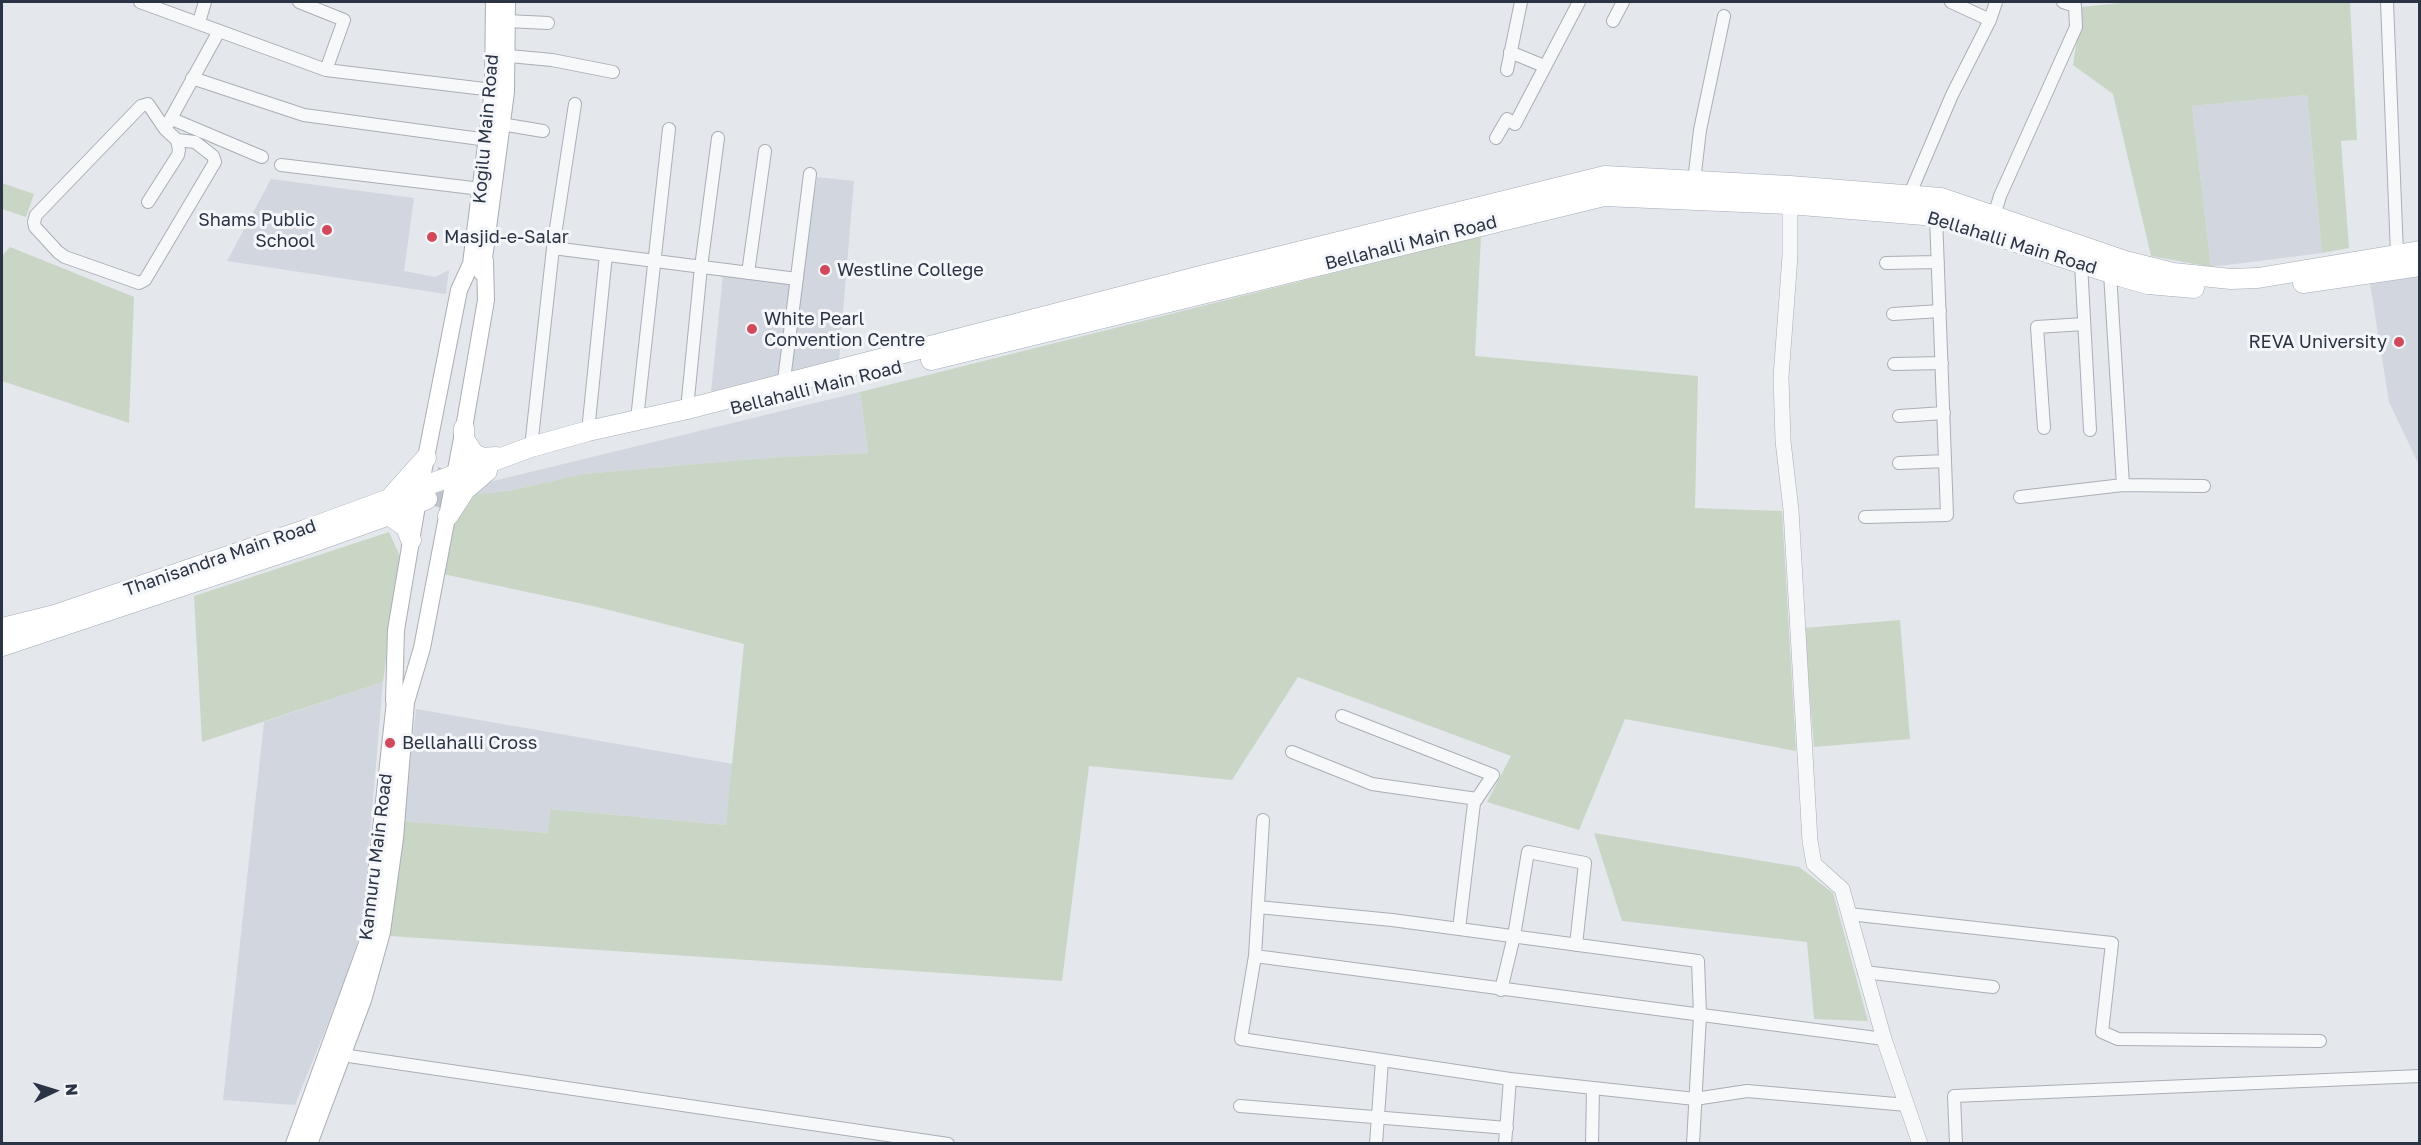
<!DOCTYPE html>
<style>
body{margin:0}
#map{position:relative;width:2421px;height:1145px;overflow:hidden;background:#e4e7ec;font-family:"Golos Text",sans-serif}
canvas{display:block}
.frame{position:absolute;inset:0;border:3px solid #2b3445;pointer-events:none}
.north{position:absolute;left:24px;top:1061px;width:60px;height:60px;-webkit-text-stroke:4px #f4f6f9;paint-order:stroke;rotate:86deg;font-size:16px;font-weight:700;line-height:24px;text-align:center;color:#2b3445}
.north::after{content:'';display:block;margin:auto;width:21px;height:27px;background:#2b3445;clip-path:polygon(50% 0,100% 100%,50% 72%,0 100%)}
</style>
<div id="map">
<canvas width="2421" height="1145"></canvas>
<div class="frame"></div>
<div class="north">N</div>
</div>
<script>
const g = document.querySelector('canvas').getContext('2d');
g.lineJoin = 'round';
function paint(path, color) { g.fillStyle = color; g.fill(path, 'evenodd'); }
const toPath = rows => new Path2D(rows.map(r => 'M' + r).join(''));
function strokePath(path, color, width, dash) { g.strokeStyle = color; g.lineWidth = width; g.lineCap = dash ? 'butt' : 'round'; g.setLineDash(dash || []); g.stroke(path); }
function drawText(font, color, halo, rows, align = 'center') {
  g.font = font + ' "Golos Text",sans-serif'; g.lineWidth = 6; g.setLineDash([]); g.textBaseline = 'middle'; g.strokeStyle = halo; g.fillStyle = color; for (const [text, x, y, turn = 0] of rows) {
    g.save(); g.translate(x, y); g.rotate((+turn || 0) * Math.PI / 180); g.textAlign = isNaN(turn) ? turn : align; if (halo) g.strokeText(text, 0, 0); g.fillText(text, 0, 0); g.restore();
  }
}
const built = toPath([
 [2307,95,2322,253,2211,267,2192,106],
 [817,177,854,181,839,360,788,373],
 [271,179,414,198,404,271,435,277,449,270,446,294,227,261],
 [723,275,793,283,780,375,711,392],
 [2419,276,2419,465,2389,402,2370,283],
 [860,392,868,453,765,458,583,474,508,491,468,495,489,482],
 [383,682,362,928,342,988,295,1105,223,1100,264,722],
 [416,709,733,764,726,825,552,809,549,833,403,821]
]);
const green = toPath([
 [2131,2,2350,2,2357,140,2341,141,2349,248,2322,253,2307,95,2192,106,2211,267,2151,256,2113,94,2073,65,2082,7],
 [2,183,34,194,26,217,2,209],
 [1481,236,1475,356,1698,376,1695,508,1782,511,1796,751,1625,719,1579,830,1487,802,1511,756,1298,677,1232,780,1089,766,1062,981,390,936,403,821,548,833,551,809,726,825,744,644,597,607,443,574,454,518,468,495,508,491,583,474,765,458,868,453,860,392],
 [10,247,134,297,129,423,2,381,2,256],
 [389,532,400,556,383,682,202,742,194,596],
 [1900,620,1910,739,1814,747,1804,628],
 [1594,833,1799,867,1833,893,1868,1021,1814,1019,1807,942,1622,921]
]);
const secondaryTunnel = toPath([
 [438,507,446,469]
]);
const minor = toPath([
 [140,2,326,70,493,90],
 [299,2,344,20,326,70],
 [1951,2,1990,20],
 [2387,2,2397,254],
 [507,21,548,23],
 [1613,21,1623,2],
 [199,22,205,2],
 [1510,52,1544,66],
 [499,55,552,60,613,72],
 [1507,70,1521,2],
 [192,78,304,115,495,141],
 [172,119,262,157],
 [501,124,543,131],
 [165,129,148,104,141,106,36,215,34,222,35,227,58,252,65,257,139,283,145,280,215,162,213,156,195,142,177,140,165,129,219,31],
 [1496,138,1507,119,1515,124,1579,2],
 [281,165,481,189],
 [1694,181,1700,130,1724,16],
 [1909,196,1952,95,1990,20,1996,2],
 [148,202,178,155,179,150,177,140],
 [1994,216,2000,196,2076,27,2075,6,2063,2],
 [553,248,797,279],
 [1886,263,1938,262],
 [2081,263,2090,430],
 [748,273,765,151],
 [2110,273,2123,485,2204,486],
 [1893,314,1940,311],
 [1894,364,1942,363],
 [782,396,810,174],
 [687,409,701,267,718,138],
 [1899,416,1944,413],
 [637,419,669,129],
 [2044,428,2037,327,2084,324],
 [588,431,606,255],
 [531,447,553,248,575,104],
 [1899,463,1945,461],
 [2020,497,2123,485],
 [1865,517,1947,515,1936,216],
 [1342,716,1493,775,1474,803,1459,929],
 [1292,752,1372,784,1477,799],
 [1263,820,1255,956,1884,1039],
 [1258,907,1392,920,1698,961,1700,1015,1693,1144],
 [1849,914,2112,943,2102,1032,2118,1039,2320,1041],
 [1255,956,1241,1039,1510,1079,1695,1099,1747,1091,1907,1105],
 [1864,972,1993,987],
 [1501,990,1514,936,1528,852,1585,863,1576,945],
 [342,1055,948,1144],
 [1240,1106,1507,1128],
 [1376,1144,1382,1060],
 [1505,1144,1510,1079],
 [1592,1144,1593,1088],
 [1956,1144,1954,1096,2420,1076]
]);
const tertiary = toPath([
 [1790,195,1790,256,1781,377,1783,441,1791,510,1810,841,1814,864,1842,889,1884,1039,1920,1144]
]);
const secondary = toPath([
 [482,273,506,92,507,2],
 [394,701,396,630,420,488,459,290,471,264,493,90,494,2],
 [294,1144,369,938,396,692],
 [309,1144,363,1000,382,932,395,838,406,702,422,648,464,428,486,300,485,261]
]);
const primary = toPath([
 [2303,283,2420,266],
 [931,360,1604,196,1789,204,1936,216,2123,277,2148,284,2194,288],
 [464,428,464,439,473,453,482,458,496,457],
 [392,496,426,458],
 [389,515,406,527,411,540],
 [448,516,465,490,487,471],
 [2,628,55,615,305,530,531,447,588,431,687,409,1205,275,1605,176,1790,186,1941,198,2125,261,2173,273,2231,279,2258,278,2420,251],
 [2,646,305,545,389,515,427,499]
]);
const markers = [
 [327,230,6,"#d1495b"],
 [432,237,6,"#d1495b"],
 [825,270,6,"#d1495b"],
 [752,329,6,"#d1495b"],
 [2399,342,6,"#d1495b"],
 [390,743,6,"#d1495b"]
];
const streetNames = [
 ["Kogilu Main Road",486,129,-85],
 ["Bellahalli Main Road",1411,243,-14],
 ["Bellahalli Main Road",2012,243,17],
 ["Bellahalli Main Road",816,388,-14],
 ["Thanisandra Main Road",220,558,-19],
 ["Kannuru Main Road",376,857,-83]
];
const poiNames = [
 ["Shams Public",315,220,"right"],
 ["School",315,241,"right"],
 ["Masjid-e-Salar",444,237],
 ["Westline College",837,270],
 ["White Pearl",764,319],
 ["Convention Centre",764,340],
 ["REVA University",2387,342,"right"],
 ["Bellahalli Cross",402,743]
];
paint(built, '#d2d6de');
paint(green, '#c9d6c5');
strokePath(secondaryTunnel, '#bfc3cb', 16, [16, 8]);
strokePath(minor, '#a9aeb7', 14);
strokePath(tertiary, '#a9aeb7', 16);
strokePath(secondary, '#a9aeb7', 18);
strokePath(primary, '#a3abb8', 21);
strokePath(minor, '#f7f8fa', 12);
strokePath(tertiary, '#f7f8fa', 15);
strokePath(secondary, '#fff', 16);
strokePath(primary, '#fff', 20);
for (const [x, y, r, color] of markers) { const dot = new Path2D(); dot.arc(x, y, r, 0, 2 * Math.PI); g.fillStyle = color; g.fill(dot); strokePath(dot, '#f4f6f9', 2); }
drawText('18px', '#2b3445', '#f4f6f9', streetNames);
drawText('18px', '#2b3445', '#f4f6f9', poiNames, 'left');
</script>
